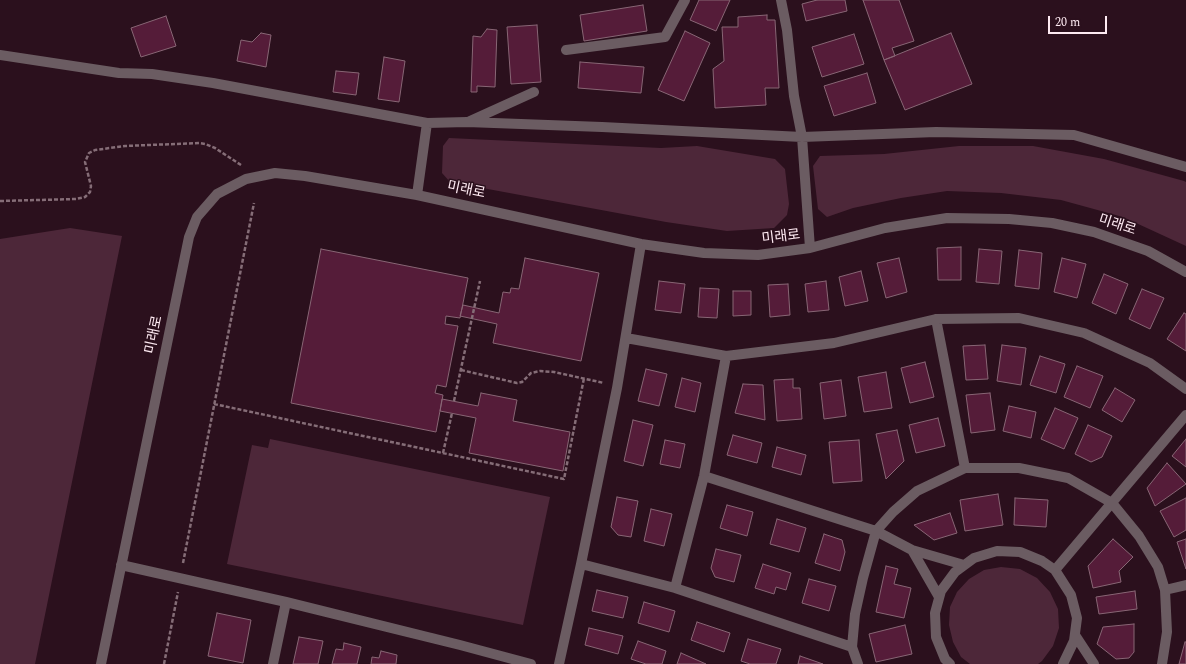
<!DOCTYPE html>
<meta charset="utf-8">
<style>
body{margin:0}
#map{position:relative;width:1186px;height:664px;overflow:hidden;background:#2b101d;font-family:Spectral,serif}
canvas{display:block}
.scale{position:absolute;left:1048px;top:16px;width:59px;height:18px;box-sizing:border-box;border:2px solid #feeaf2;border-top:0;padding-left:5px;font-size:12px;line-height:14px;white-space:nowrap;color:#feeaf2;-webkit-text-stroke:3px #2b101d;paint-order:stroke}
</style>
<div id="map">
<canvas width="1186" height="664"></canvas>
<div class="scale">20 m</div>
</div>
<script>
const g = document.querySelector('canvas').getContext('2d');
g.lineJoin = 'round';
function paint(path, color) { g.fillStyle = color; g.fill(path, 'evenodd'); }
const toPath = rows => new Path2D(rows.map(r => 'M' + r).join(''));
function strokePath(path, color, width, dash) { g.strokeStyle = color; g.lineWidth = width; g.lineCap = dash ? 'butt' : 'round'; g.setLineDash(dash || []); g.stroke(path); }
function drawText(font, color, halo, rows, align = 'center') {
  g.font = font + ' Spectral,"Noto Sans KR",serif'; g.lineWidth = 3; g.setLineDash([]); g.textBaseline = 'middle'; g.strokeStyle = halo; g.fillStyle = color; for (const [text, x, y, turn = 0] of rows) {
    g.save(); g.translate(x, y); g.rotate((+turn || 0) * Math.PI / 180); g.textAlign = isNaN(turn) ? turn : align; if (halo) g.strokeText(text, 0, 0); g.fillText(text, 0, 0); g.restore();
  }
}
const green = toPath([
 [449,138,661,148,697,146,775,159,785,169,789,204,787,215,774,228,727,231,666,222,450,182,442,173,443,146],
 [959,146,1033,146,1104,159,1184,181,1186,182,1186,246,1123,217,1061,200,1001,193,947,191,901,198,853,208,827,217,818,209,813,166,820,156,884,154],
 [70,228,122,236,35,664,0,664,0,239],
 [270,439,550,497,523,625,227,564,252,445,268,448],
 [1001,567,1020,569,1037,578,1050,592,1058,609,1059,628,1053,646,1042,661,1038,664,970,664,961,657,953,642,949,625,950,607,957,592,969,579,984,570]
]);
const building = toPath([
 [699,0,730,0,716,31,690,20,699,0],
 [817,0,845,0,847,11,806,21,802,4,817,0],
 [863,0,899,0,914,41,892,48,895,56,884,60,863,0],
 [643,5,647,31,584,41,580,15,643,5],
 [767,15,767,20,775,20,779,88,765,88,766,105,715,108,713,69,724,61,722,27,738,27,738,17,767,15],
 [166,16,176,46,141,57,131,28,166,16],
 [537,25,541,82,511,84,507,27,537,25],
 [487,29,497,30,495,87,477,86,477,92,471,92,473,36,481,37,487,29],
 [685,31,710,43,684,101,658,90,685,31],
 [261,33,271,35,266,67,237,61,241,40,252,42,261,33],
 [951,33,972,84,905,110,884,60,951,33],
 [854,34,864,64,822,77,812,47,854,34],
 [384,57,405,61,399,102,378,99,384,57],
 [580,62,644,67,641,93,578,88,580,62],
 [336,71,359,73,356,95,333,92,336,71],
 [867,73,876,103,834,116,824,86,867,73],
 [961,247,961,280,938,280,937,248,961,247],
 [321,249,468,278,460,318,446,316,445,324,458,326,446,387,437,385,435,393,443,395,436,432,291,403,321,249],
 [979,249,1002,251,999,284,976,282,979,249],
 [1019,250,1042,253,1039,289,1015,286,1019,250],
 [525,258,599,273,581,361,493,343,497,324,460,316,463,305,499,313,503,292,510,293,511,288,519,289,525,258],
 [899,258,907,292,886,298,877,263,899,258],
 [1062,258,1086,264,1077,298,1054,292,1062,258],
 [861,271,868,301,845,306,839,277,861,271],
 [1104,274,1128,284,1116,314,1092,303,1104,274],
 [659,281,685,284,681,313,655,310,659,281],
 [826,281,829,310,808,312,805,284,826,281],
 [788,284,790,315,770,317,768,285,788,284],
 [700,288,719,289,717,318,698,317,700,288],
 [1142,289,1164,298,1150,329,1129,319,1142,289],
 [733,291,751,291,751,315,733,316,733,291],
 [1184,313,1186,314,1186,351,1167,339,1184,313],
 [985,345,988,379,966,380,963,346,985,345],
 [1002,345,1026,348,1021,385,997,381,1002,345],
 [1040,356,1065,364,1056,393,1030,385,1040,356],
 [925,362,934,397,910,403,901,368,925,362],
 [1077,366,1103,376,1090,408,1064,397,1077,366],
 [646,369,667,374,659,406,638,401,646,369],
 [886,372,892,408,864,412,858,377,886,372],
 [682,378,701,383,695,412,675,407,682,378],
 [793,379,793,388,800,388,802,419,777,421,774,380,793,379],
 [841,380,846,416,824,419,820,383,841,380],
 [743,384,763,385,765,420,735,413,743,384],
 [1115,388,1135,400,1122,422,1102,410,1115,388],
 [481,393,517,400,513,421,570,432,563,471,469,453,476,418,440,411,442,399,478,406,481,393],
 [990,393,995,430,971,433,966,395,990,393],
 [1009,406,1036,412,1031,438,1003,431,1009,406],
 [1055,408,1078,418,1064,449,1041,439,1055,408],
 [938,418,945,446,916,453,909,425,938,418],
 [633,420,653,425,643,466,624,461,633,420],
 [1088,425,1112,436,1102,457,1091,462,1075,454,1088,425],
 [897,430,904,461,886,479,876,434,897,430],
 [733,435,762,443,757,463,727,455,733,435],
 [1186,439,1186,467,1172,456,1186,439],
 [665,440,685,444,680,468,660,464,665,440],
 [859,440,862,481,833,483,829,442,859,440],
 [777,447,806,455,801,475,772,467,777,447],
 [1167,463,1186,484,1155,506,1147,488,1167,463],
 [998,494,1003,525,965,531,960,500,998,494],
 [617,497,638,501,631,537,618,535,611,527,617,497],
 [1015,498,1048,500,1046,527,1014,525,1015,498],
 [1186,498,1186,530,1174,537,1160,511,1186,498],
 [727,505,753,512,747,536,720,528,727,505],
 [651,509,672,514,664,546,644,541,651,509],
 [950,513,957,533,934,540,914,525,950,513],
 [777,519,806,528,799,552,770,544,777,519],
 [824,534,842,540,845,552,840,571,815,563,824,534],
 [1113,539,1133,557,1119,571,1121,582,1093,588,1088,566,1113,539],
 [1186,539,1186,569,1177,542,1186,539],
 [716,549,741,555,734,582,715,577,711,568,716,549],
 [763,564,791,573,786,590,776,587,774,594,755,588,763,564],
 [886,566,898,569,894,584,911,588,904,618,876,612,886,566],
 [809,579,836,586,829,611,802,603,809,579],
 [597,590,628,597,623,618,592,611,597,590],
 [1135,591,1137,609,1099,614,1096,597,1135,591],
 [644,602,675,611,669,632,638,623,644,602],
 [217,613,251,620,243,663,208,656,217,613],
 [697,622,730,633,724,652,691,640,697,622],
 [1134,624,1134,652,1129,658,1116,659,1097,644,1103,627,1134,624],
 [905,625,912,654,876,662,869,634,905,625],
 [589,628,623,636,618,654,585,645,589,628],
 [299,637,323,641,318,664,293,664,299,637],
 [748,639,781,649,776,664,750,664,741,661,748,639],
 [638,641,666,651,662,664,646,664,631,659,638,641],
 [1185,642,1186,642,1186,664,1179,664,1185,642],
 [344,643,361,647,357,664,332,664,336,649,343,650,344,643],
 [381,651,397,655,396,664,371,664,372,657,379,658,381,651],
 [681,653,706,664,677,664,681,653],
 [800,656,823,664,798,664,800,656]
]);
const path = toPath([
 [0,201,76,199,85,197,90,192,91,186,85,162,89,153,95,150,125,146,199,143,205,144,215,148,241,165],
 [461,370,517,383,522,382,531,373,540,371,554,372,604,383],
 [454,401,480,281],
 [214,404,564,479,584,378],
 [443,453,452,413],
 [183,563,254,203],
 [164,664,178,592]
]);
const street = toPath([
 [781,0,787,30,794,96,802,137,810,248],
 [566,50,665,37,685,0],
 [0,55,119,73,152,74,213,83,427,123,467,122,602,127,802,137,936,132,1074,135,1186,167],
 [470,121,534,92],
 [417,195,427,123],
 [936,319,965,468],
 [626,338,726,356,834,343,936,319,1019,318,1084,333,1150,363,1186,389],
 [704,476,876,531,912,550],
 [581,564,675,588,852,647],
 [121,565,286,602,460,645,531,664],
 [1055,570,1186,415],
 [675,588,704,476,726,356],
 [1165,590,1186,585],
 [939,597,912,550,964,565],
 [1075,635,1094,664],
 [101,664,189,237,197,217,217,194,246,179,275,173,305,176,417,195,641,244,704,253,758,255,810,248,885,228,947,218,1009,219,1052,223,1094,232,1148,251,1186,272],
 [273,664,286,602],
 [559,664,581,564,617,388,641,244],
 [858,664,852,647,855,614,863,578,876,531,893,512,917,491,965,468,1019,468,1068,478,1112,503,1139,536,1158,567,1165,590,1167,632,1162,664],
 [950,664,945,659,936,637,935,613,941,591,955,572,974,558,997,551,1020,552,1042,561,1055,570,1071,595,1077,618,1074,641,1063,664]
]);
const streetNames = [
 ["미래로",466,191,12],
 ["미래로",1117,226,18],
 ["미래로",781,238,-7],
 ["미래로",155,335,-78]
];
paint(green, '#4d2739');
paint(building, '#551c39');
strokePath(building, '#886675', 1);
strokePath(path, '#856d77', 2.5, [4, 2]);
strokePath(street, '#6b5c62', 10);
drawText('14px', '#feeaf2', '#2b101d', streetNames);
</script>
